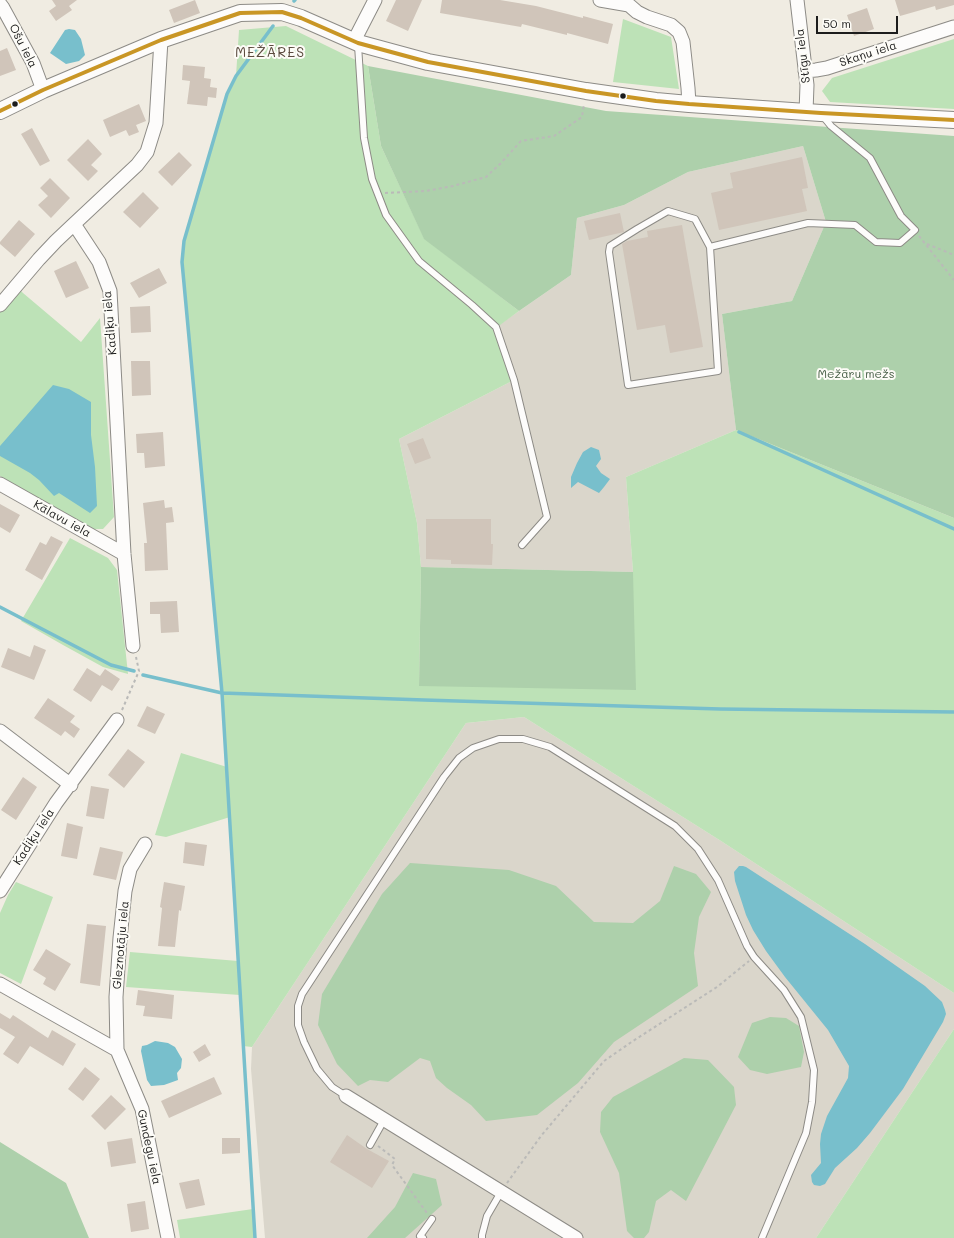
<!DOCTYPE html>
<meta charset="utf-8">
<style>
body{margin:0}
#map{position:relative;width:954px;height:1238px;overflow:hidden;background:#f0ece2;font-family:Mali,sans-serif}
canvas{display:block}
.scale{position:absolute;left:816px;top:16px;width:82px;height:18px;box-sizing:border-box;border:2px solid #1c1c1c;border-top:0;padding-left:5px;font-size:12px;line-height:14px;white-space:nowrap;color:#1c1c1c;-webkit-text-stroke:3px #fdfcf7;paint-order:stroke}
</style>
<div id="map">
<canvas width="954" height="1238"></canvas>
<div class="scale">50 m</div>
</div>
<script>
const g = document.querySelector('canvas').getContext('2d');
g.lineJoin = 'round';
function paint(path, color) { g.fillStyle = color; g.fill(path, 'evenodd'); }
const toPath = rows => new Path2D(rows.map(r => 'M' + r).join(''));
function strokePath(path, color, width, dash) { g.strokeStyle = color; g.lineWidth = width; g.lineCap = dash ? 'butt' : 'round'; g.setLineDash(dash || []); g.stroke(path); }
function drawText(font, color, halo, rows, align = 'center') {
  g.font = font + ' Mali,sans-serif'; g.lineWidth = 4; g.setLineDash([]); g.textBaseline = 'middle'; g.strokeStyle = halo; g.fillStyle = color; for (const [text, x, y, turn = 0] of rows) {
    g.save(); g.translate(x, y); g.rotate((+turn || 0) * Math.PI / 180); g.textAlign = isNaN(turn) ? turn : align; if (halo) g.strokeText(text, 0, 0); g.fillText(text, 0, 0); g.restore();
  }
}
const industrial = toPath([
 [803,146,826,222,792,301,722,314,736,430,626,477,633,572,421,567,417,523,399,439,514,380,496,327,571,275,577,218,624,205,688,172],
 [524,717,721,841,954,993,954,1029,816,1238,265,1238,251,1069,252,1047,466,723]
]);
const green = toPath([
 [623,19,671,37,679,89,613,82],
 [286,26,368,66,381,146,424,238,519,311,496,328,514,380,399,439,417,523,421,567,419,686,633,572,626,477,736,430,954,518,954,993,721,841,524,717,466,723,252,1047,243,1046,240,995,126,987,130,952,238,961,230,817,166,837,155,835,181,753,227,767,222,693,182,262,184,241,227,94,236,76,239,30],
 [954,39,954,109,830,102,822,91,832,78],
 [19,289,23,293,81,342,100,318,114,517,103,529,92,529,0,476,0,312],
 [70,538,108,558,117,570,128,674,103,667,63,645,21,621],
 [16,882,53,897,21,984,0,973,0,913,8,895],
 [954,1029,954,1238,816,1238],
 [253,1209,255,1238,180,1238,177,1220]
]);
const forest = toPath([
 [368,66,606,111,954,136,954,518,736,430,722,314,792,301,826,222,803,146,688,172,624,205,577,218,571,275,519,311,424,239,381,146],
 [421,567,633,572,636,690,419,686],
 [410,863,509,870,556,886,594,922,633,923,660,901,674,866,696,874,711,892,699,917,694,953,698,986,614,1042,578,1083,537,1115,486,1121,471,1105,447,1088,436,1078,430,1061,420,1058,388,1082,370,1080,358,1086,337,1064,318,1025,322,994,382,894],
 [770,1017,786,1018,799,1026,804,1052,801,1067,767,1074,750,1070,738,1057,752,1023],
 [684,1058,708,1060,734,1087,736,1105,686,1201,671,1190,656,1201,649,1232,644,1238,634,1238,627,1231,619,1173,600,1132,601,1112,613,1097],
 [0,1142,66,1183,89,1238,0,1238],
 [413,1173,436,1179,442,1205,405,1238,367,1238,395,1207]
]);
const water = toPath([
 [69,29,75,30,81,39,85,55,79,61,66,64,50,53,65,30],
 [53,385,69,389,91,402,91,435,95,467,97,506,90,513,59,493,54,496,39,480,30,473,0,456,0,446],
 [591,447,599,450,601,459,596,466,601,473,610,479,604,487,599,493,578,482,571,488,571,477,577,463,583,452],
 [739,866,743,866,746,867,865,944,925,986,942,1002,945,1010,946,1014,943,1022,903,1089,870,1133,857,1148,835,1168,825,1184,820,1186,814,1185,812,1182,811,1175,821,1163,820,1144,821,1134,827,1116,848,1078,849,1066,828,1030,785,977,766,951,753,930,746,915,735,881,734,872],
 [155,1041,168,1043,175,1047,182,1059,181,1068,177,1073,178,1080,164,1085,151,1086,147,1080,141,1051,142,1046,147,1045]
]);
const stream = toPath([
 [294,1,295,0],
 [739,432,954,529],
 [0,607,111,665,134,671],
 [143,675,222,693,424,700,720,709,954,712],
 [255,1238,222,693,182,262,184,241,227,94,236,76,273,26]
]);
const building = toPath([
 [52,0,77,0,69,6,72,10,56,21,49,11,56,6],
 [195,0,200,13,174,23,169,10],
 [396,0,422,0,408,31,386,21],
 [442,0,500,0,536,6,583,18,583,16,613,24,608,44,567,33,567,35,522,24,521,27,440,13],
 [895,0,954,0,954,5,936,10,935,6,900,16],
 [867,8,874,29,854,36,847,15],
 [7,48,16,70,0,76,0,51],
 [183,65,205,67,204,78,211,79,210,87,217,88,216,98,208,97,207,106,187,104,190,81,182,80],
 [139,104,146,121,136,125,139,132,129,136,126,130,110,137,103,120],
 [32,128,50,161,40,166,21,134],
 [88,139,102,154,91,165,98,171,88,181,67,160],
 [179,152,192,165,172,186,158,172],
 [802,157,808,188,802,189,807,211,719,230,711,193,733,188,730,173],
 [50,178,70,198,51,218,38,205,48,196,40,188],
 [143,192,159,208,140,228,123,212],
 [620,213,624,232,589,240,584,221],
 [19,220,35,234,15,257,0,244,0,242],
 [682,225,703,347,670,353,665,325,637,330,622,244,627,241,648,237,647,231],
 [76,261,89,288,66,298,54,271],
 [159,268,167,283,139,298,130,283],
 [150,306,151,332,131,333,130,307],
 [131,361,150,361,151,395,132,396],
 [163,432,165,466,145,468,144,453,137,453,136,434],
 [423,438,431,458,415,464,407,444],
 [164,500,165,508,172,507,174,522,166,523,168,570,145,571,144,543,147,543,143,503],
 [0,504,20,515,10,533,0,527],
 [426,519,491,519,491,544,493,544,492,565,451,564,451,560,426,559],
 [51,536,63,542,42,580,25,570,40,542,46,545],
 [177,601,179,632,161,633,160,614,150,614,150,602],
 [34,645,46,650,34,680,1,667,8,648,30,657],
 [87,668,100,676,105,669,120,679,112,691,102,685,91,702,73,690],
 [48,698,75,716,70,722,80,729,74,738,65,731,61,736,34,718],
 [147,706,165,714,155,734,137,726],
 [128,749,145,762,124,788,108,775],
 [23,777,37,787,16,820,1,810],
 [91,786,109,789,104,819,86,816],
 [67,823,83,827,77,859,61,856],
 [185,842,207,845,204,866,183,863],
 [100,847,123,852,116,880,93,875],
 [164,882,185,886,181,911,179,910,175,947,158,946,162,908,160,907],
 [87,924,106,926,100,986,80,983],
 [46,949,71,964,55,991,43,984,46,978,33,970],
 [138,990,174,995,172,1019,143,1016,145,1006,136,1005],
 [0,1013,10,1019,13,1015,48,1038,52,1030,76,1044,63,1066,30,1046,18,1064,3,1054,15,1037,0,1028],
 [205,1044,211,1055,199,1062,193,1052],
 [85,1067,100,1079,83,1101,68,1089],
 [214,1077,222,1094,169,1118,161,1101],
 [111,1095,126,1109,105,1130,91,1116],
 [347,1135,367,1149,389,1161,372,1188,330,1162],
 [132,1138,136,1163,111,1167,107,1142],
 [222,1138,240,1138,240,1153,222,1154],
 [199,1179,205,1205,186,1209,179,1183],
 [145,1201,149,1229,131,1232,127,1204]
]);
const path = toPath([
 [385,193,426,191,453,186,486,177,501,163,521,141,554,136,582,117,584,104],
 [919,236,954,280],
 [927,244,954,255],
 [122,710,139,671,136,657],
 [378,1146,395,1159,392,1165,427,1213],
 [507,1183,541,1136,604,1061,633,1041,717,987,749,961]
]);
const service = toPath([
 [358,45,364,138,372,179,386,215,419,261,472,305,496,327,514,380,547,517,522,545],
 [710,247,695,219,668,211,637,229,610,246,609,252,628,385,718,371,710,247,808,223,855,225,876,242,900,243,915,230,901,216,870,158,831,126,822,115],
 [346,1096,332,1087,317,1069,304,1042,298,1025,298,1006,302,994,444,777,459,758,473,748,499,739,523,739,550,747,675,826,698,849,718,880,747,946,754,957,784,990,801,1017,814,1070,812,1102,806,1133,762,1238],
 [370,1145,384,1120],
 [423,1238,420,1236,432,1219],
 [482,1238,482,1235,487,1216,501,1192]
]);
const minor = toPath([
 [600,0,629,5],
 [625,0,629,5,637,12,647,17,671,25,679,32,683,42,688,88,689,104],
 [797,0,807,85,806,112],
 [0,4,3,8,33,63,43,90],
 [358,43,357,35,375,0],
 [805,71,816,70,827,68,954,27],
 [0,305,39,259,56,241,74,224],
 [0,484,124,554],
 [133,646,124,554,110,291,99,262,74,224,137,165,147,152,156,123,161,40],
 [0,731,71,785],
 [0,891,56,803,117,720],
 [0,984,117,1050,142,1109,168,1238],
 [117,1050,116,997,120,938,125,891,130,869,145,844],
 [346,1096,576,1238]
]);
const tertiary = toPath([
 [0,111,43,90,161,40,240,13,282,12,301,18,358,43,428,62,586,91,656,101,689,104,821,113,954,120]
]);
const bus1 = toPath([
 [0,111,43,90,161,40,240,13,282,12,301,18,358,43,428,62,586,91,656,101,689,104,821,113,954,120]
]);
const markers = [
 [623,96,3.5,"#1c1c1c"],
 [15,104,3.5,"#1c1c1c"]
];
const streetNames = [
 ["Ošu iela",23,46,63],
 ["Skaņu iela",868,54,-18],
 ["Stīgu iela",803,56,-97],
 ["Kadiķu iela",110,323,-95],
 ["Kālavu iela",62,519,29],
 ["Kadiķu iela",34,837,-57],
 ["Gleznotāju iela",121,945,-85],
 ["Gundegu iela",149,1147,78]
];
const parkNames = [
 ["Mežāru mežs",856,374]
];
const quarterNames = [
 ["MEŽĀRES",270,53]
];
paint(industrial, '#dad6cb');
paint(green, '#bde2b7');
paint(forest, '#add0ab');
paint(water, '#78bfcc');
strokePath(stream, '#78bfcc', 3.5);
paint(building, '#d0c5ba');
strokePath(service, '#8d8b86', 8);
strokePath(minor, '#8d8b86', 15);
strokePath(tertiary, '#8d8b86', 18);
strokePath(path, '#babab8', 2, [3, 3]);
strokePath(service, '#fdfcfb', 6);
strokePath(minor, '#fdfcfb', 13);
strokePath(tertiary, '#fdfcfb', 16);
strokePath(bus1, '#c99625', 4);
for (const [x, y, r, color] of markers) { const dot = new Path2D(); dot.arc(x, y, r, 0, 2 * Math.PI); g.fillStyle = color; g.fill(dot); strokePath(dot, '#fdfcf7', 1.5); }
drawText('12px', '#1c1c1c', '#fdfcf7', streetNames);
drawText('12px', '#465e46', '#fdfcf7', parkNames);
g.letterSpacing = '1px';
drawText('14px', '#5b4b3f', '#fdfcf7', quarterNames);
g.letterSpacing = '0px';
</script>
